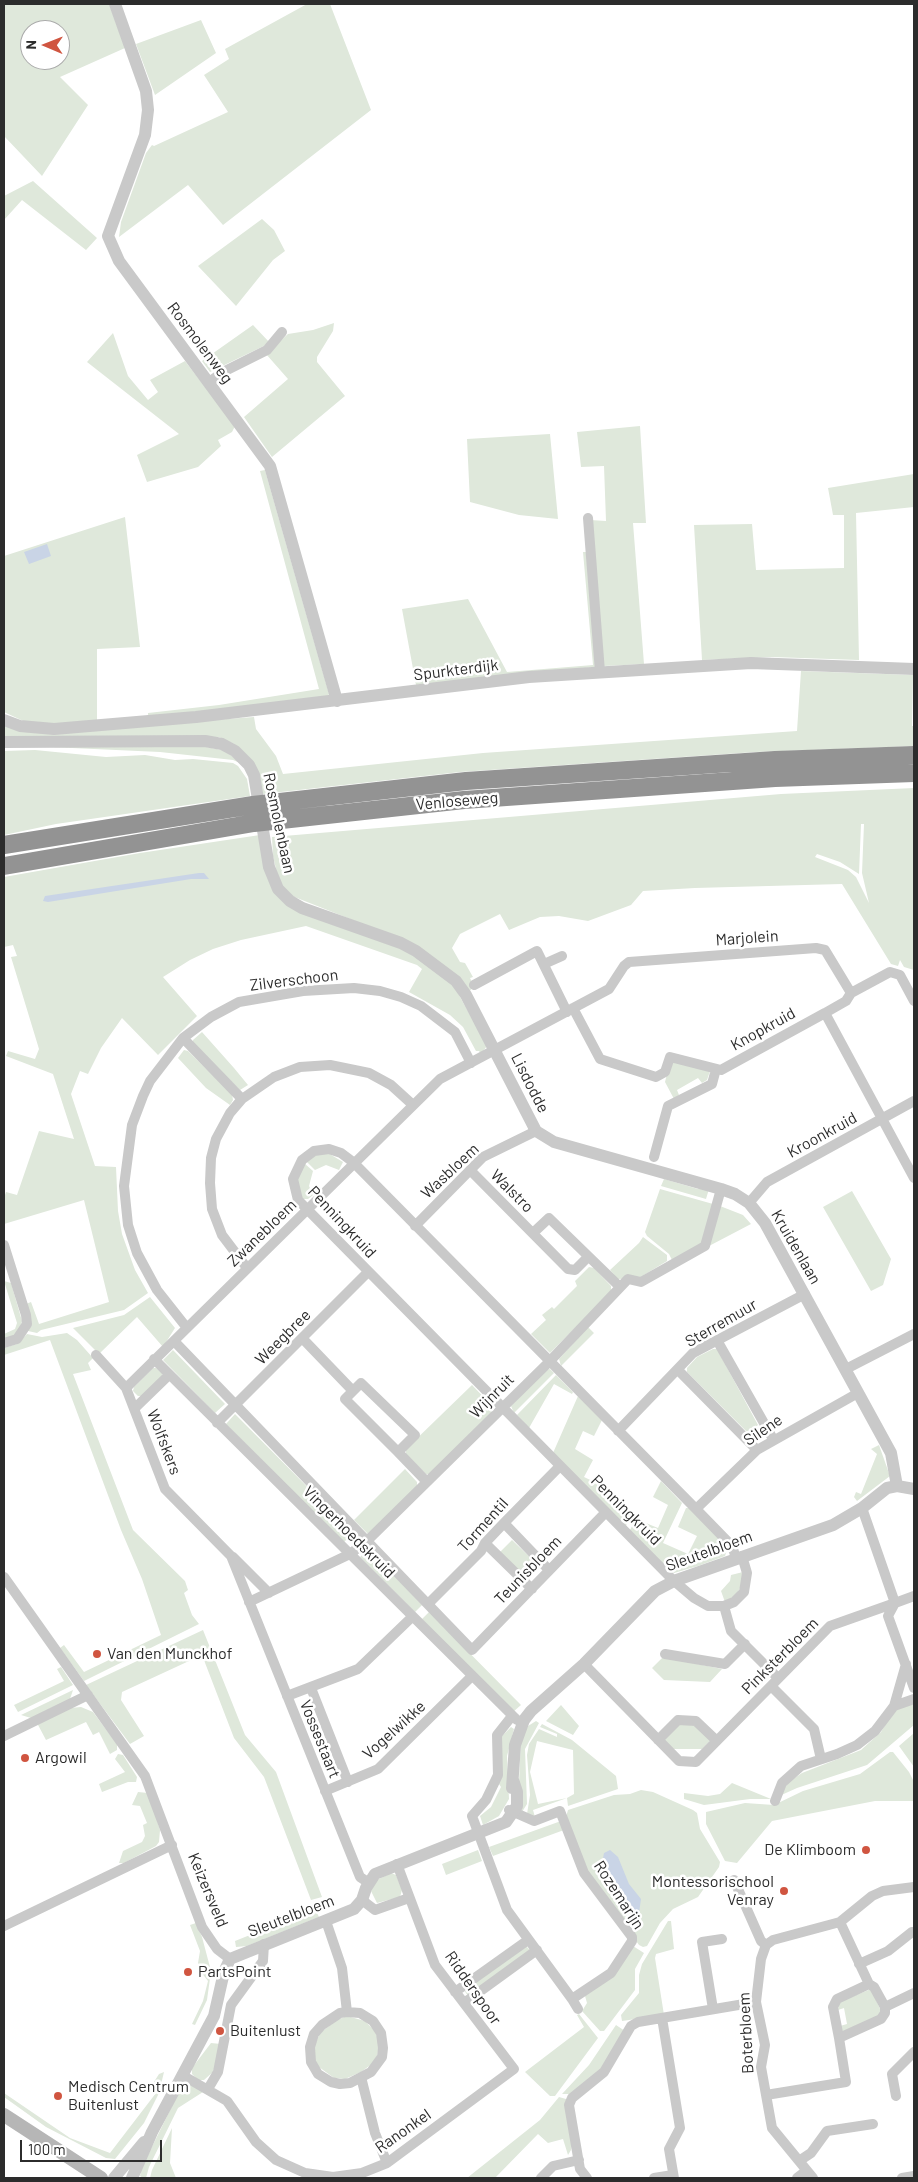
<!DOCTYPE html>
<style>
body{margin:0}
#map{position:relative;width:918px;height:2182px;overflow:hidden;background:#fff;font-family:Barlow,sans-serif}
canvas{display:block}
.frame{position:absolute;inset:0;border:5px solid #2c2c2c;pointer-events:none}
.north{position:absolute;left:20px;top:20px;width:50px;height:50px;box-sizing:border-box;background:#fff;border:1px solid #ababab;border-radius:50%;rotate:271deg;font-size:14px;font-weight:700;line-height:20px;text-align:center;color:#2c2c2c}
.north::after{content:'';display:block;margin:auto;width:18px;height:22px;background:#d05540;clip-path:polygon(50% 0,100% 100%,50% 72%,0 100%)}
.scale{position:absolute;left:20px;top:2140px;width:142px;height:22px;box-sizing:border-box;border:2px solid #2c2c2c;border-top:0;padding-left:6px;font-size:15px;line-height:18px;white-space:nowrap;color:#2c2c2c;-webkit-text-stroke:4px #fff;paint-order:stroke}
</style>
<div id="map">
<canvas width="918" height="2182"></canvas>
<div class="frame"></div>
<div class="north">N</div>
<div class="scale">100 m</div>
</div>
<script>
const g = document.querySelector('canvas').getContext('2d');
g.lineJoin = 'round';
function paint(path, color) { g.fillStyle = color; g.fill(path, 'evenodd'); }
const toPath = rows => new Path2D(rows.map(r => 'M' + r).join(''));
function strokePath(path, color, width, dash) { g.strokeStyle = color; g.lineWidth = width; g.lineCap = dash ? 'butt' : 'round'; g.setLineDash(dash || []); g.stroke(path); }
function drawText(font, color, halo, rows, align = 'center') {
  g.font = font + ' Barlow,sans-serif'; g.lineWidth = 5; g.setLineDash([]); g.textBaseline = 'middle'; g.strokeStyle = halo; g.fillStyle = color; for (const [text, x, y, turn = 0] of rows) {
    g.save(); g.translate(x, y); g.rotate((+turn || 0) * Math.PI / 180); g.textAlign = isNaN(turn) ? turn : align; if (halo) g.strokeText(text, 0, 0); g.fillText(text, 0, 0); g.restore();
  }
}
const green = toPath([
 [4,4,109,4,125,48,60,77,88,105,42,176,4,136],
 [30,30,60,30,60,60,30,60],
 [307,4,330,4,371,110,223,225,188,185,119,237,121,222,146,153,152,145,154,146,228,112,204,75,229,59,225,49],
 [201,20,216,53,155,95,136,44],
 [33,181,97,238,86,250,22,200,4,220,4,196],
 [262,219,274,230,285,251,273,260,236,306,198,266],
 [334,323,333,331,317,357,317,362,345,396,272,457,244,417,288,379,266,354,288,334,313,330],
 [253,325,270,343,210,372,202,361],
 [113,333,128,376,148,400,158,392,150,380,185,361,235,426,232,432,218,440,221,446,198,467,147,482,137,455,179,434,87,362],
 [640,426,646,523,633,523,644,664,604,666,590,520,606,521,604,466,581,467,577,432],
 [550,434,558,519,519,515,470,502,467,439],
 [265,470,329,694,326,700,148,717,148,713,219,705,319,689,260,471],
 [914,474,914,507,856,513,859,660,772,657,702,660,694,525,752,524,756,570,844,568,844,515,833,515,828,488],
 [125,517,140,647,97,649,97,722,34,726,4,712,4,556],
 [583,552,589,552,595,667,416,685,402,609,468,599,507,672,593,665],
 [801,671,913,675,912,726,914,726,914,746,756,752,460,772,263,794,234,744,219,737,4,737,4,725,36,733,254,717,256,729,276,756,283,774,483,753,797,731],
 [202,746,226,751,240,763,233,760,160,752,50,747],
 [35,750,106,757,145,755,175,760,193,759,233,763,238,766,247,779,250,796,56,824,4,835,4,751],
 [914,788,914,970,904,967,900,960,898,966,891,964,842,884,695,888,643,891,631,905,588,921,559,916,540,917,509,930,500,914,460,934,452,948,460,962,465,963,473,977,470,978,474,986,469,992,393,936,292,896,279,882,273,856,272,837,781,794],
 [861,824,864,824,862,873,869,903,856,877,848,870,815,857,817,854,840,862,859,874],
 [260,835,273,888,406,950,454,986,487,1046,481,1054,479,1051,476,1051,463,1027,450,1015,409,992,422,969,417,965,306,926,241,940,213,949,190,960,163,977,197,1016,158,1055,122,1018,101,1048,88,1074,80,1071,71,1094,95,1166,116,1167,118,1211,122,1234,135,1270,148,1293,124,1310,41,1330,37,1333,28,1331,26,1304,31,1302,39,1324,109,1302,84,1200,4,1224,4,1198,6,1192,17,1195,39,1131,74,1139,53,1074,6,1056,8,1051,35,1059,39,1049,11,957,17,956,13,945,4,947,4,877,140,853],
 [202,1032,234,1068,248,1085,240,1090,193,1043,193,1040],
 [184,1050,188,1051,232,1094,233,1100,230,1105,206,1088,178,1058],
 [674,1062,710,1071,707,1080,702,1083,698,1078,677,1090,679,1095,674,1099,665,1082,669,1066],
 [328,1153,343,1162,339,1170,326,1165,315,1170,306,1161,315,1154],
 [304,1163,313,1171,309,1186,313,1195,308,1199,302,1199,297,1178],
 [664,1179,698,1189,703,1187,709,1189,706,1199,661,1186],
 [660,1189,713,1204,703,1240,699,1246,672,1260,669,1254,647,1236,645,1232],
 [852,1191,891,1259,883,1285,871,1291,823,1207],
 [720,1206,743,1215,751,1224,709,1246],
 [643,1237,667,1255,667,1261,639,1278,618,1279,610,1270,639,1243],
 [589,1267,594,1268,611,1286,611,1292,550,1353,531,1334,546,1320,542,1315,552,1307,554,1309,577,1286,575,1281],
 [4,1281,11,1283,22,1321,21,1327,14,1336,4,1340,4,1334,15,1329,17,1323],
 [150,1297,175,1328,163,1347,137,1317,99,1354,73,1328,124,1315],
 [588,1327,594,1333,561,1366,559,1359],
 [67,1333,77,1340,93,1358,88,1363,91,1370,73,1374,133,1530,185,1581,188,1590,184,1593,192,1615,199,1624,84,1681,60,1648,64,1645,84,1672,161,1635,142,1579,121,1530,50,1340,4,1355,4,1348,17,1344,27,1334,42,1337],
 [713,1349,717,1349,758,1425,748,1433,687,1372,687,1368,697,1357],
 [173,1350,225,1404,215,1413,163,1360],
 [153,1368,156,1368,162,1373,162,1377,143,1396,138,1396,133,1391,134,1387],
 [550,1369,554,1373,514,1413,511,1406,545,1370],
 [556,1375,573,1392,572,1394,554,1384,529,1428,517,1415],
 [472,1385,493,1407,493,1412,431,1474,426,1474,406,1454,406,1449],
 [578,1396,602,1420,594,1436,583,1431,575,1449,593,1460,584,1477,603,1486,601,1493,615,1500,613,1507,629,1516,626,1526,553,1453],
 [235,1414,353,1533,344,1542,226,1424],
 [879,1445,890,1476,857,1501,854,1497,856,1492,861,1494,877,1454,871,1449],
 [405,1469,417,1482,417,1486,368,1534,354,1520],
 [661,1481,682,1503,663,1543,688,1554,697,1536,678,1527,686,1508,691,1508,725,1546,666,1567,630,1530,636,1519,658,1528,668,1505,653,1497],
 [512,1540,535,1562,522,1574,500,1552],
 [369,1549,422,1605,415,1612,360,1557],
 [727,1550,725,1556,698,1566,674,1573,669,1570],
 [743,1572,740,1588,736,1595,725,1602,721,1591,730,1581,731,1575],
 [429,1612,521,1705,513,1712,422,1619],
 [203,1630,245,1735,276,1772,322,1897,311,1900,264,1777,234,1738,202,1655,122,1692,121,1700,144,1736,130,1744,86,1685],
 [663,1657,722,1669,710,1682,664,1680,652,1668],
 [61,1667,73,1685,18,1712,14,1705,64,1681,57,1669],
 [73,1690,70,1699,31,1718,21,1715],
 [914,1704,914,1725,867,1765,797,1788,777,1797,790,1781,802,1773,861,1750,881,1732,894,1710],
 [561,1705,579,1726,573,1735,546,1721],
 [81,1707,93,1712,117,1744,117,1750,110,1754,99,1732,93,1735,86,1722,46,1740,37,1723,70,1708],
 [536,1721,539,1723,525,1749,527,1804,522,1812,519,1782,521,1738,528,1726],
 [542,1724,572,1740,616,1776,618,1789,568,1806,567,1798,533,1810,535,1817,527,1814,530,1795,527,1755,529,1744,539,1729,557,1737,557,1734,540,1727],
 [537,1741,573,1750,574,1794,567,1798,538,1804,530,1772],
 [680,1724,695,1724,711,1740,702,1749,673,1749,664,1740],
 [511,1727,514,1729,507,1756,509,1799,499,1816,483,1825,480,1816,491,1807,501,1787,499,1784,500,1738],
 [914,1733,914,1767,899,1746],
 [890,1752,893,1752,909,1772,913,1780,914,1801,875,1801,772,1821,737,1863,725,1861,706,1824,706,1812,745,1803,774,1805,803,1791,860,1774],
 [118,1754,123,1755,137,1777,136,1782,128,1782,102,1792,99,1784,125,1772,115,1759],
 [732,1783,771,1799,750,1799,704,1805,684,1799,684,1793,708,1796,720,1794],
 [641,1790,653,1792,693,1810,697,1813,700,1829,720,1862,719,1867,698,1897,673,1909,660,1923,647,1946,643,1947,639,1945,589,1875,566,1817,568,1810,614,1795,630,1794],
 [138,1792,148,1793,160,1830,159,1842,156,1846,124,1863,119,1863,123,1851,142,1842,145,1836,143,1825,147,1823,140,1806,132,1805],
 [561,1821,564,1830,493,1856,489,1847],
 [478,1850,482,1861,446,1875,442,1864],
 [391,1873,396,1875,402,1890,400,1897,377,1903,371,1891,375,1881],
 [315,1909,319,1917,247,1946,236,1947,235,1941],
 [668,1921,671,1921,674,1949,656,1954,655,1958,664,2015,622,2021,621,2015,639,1993,639,1975,642,1964],
 [196,1923,202,1937,211,1971,207,2000,195,2025,192,2024,203,2001,208,1981,201,1972,198,1963,200,1951,190,1925],
 [525,1945,530,1950,468,1996,464,1990],
 [633,1946,644,1953,635,1969,635,1990,604,2031,600,2031,582,2011,587,2003,585,1996],
 [871,1989,881,2011,880,2015,843,2032,840,2026,847,2024,844,2008,838,2010,839,2002],
 [579,2014,598,2038,555,2096,550,2096,525,2072,584,2027,577,2015],
 [347,2016,365,2021,376,2032,379,2046,376,2061,361,2072,345,2079,334,2078,319,2067,315,2060,314,2047,320,2033,337,2020],
 [616,2025,625,2031,602,2070,570,2094,562,2094,589,2065],
 [211,2043,221,2044,213,2072,204,2080,198,2080,192,2074,192,2068],
 [164,2072,159,2093,144,2123,115,2159,106,2158,46,2127,4,2097,4,2093,70,2138,110,2153,156,2093,150,2088,159,2074],
 [189,2083,203,2092,178,2108,149,2167,146,2178,143,2178,140,2176,142,2167,182,2086],
 [559,2097,566,2099,567,2103,572,2140,571,2150,568,2155,563,2139,548,2143,538,2134,495,2178,467,2178,540,2120],
 [172,2128,170,2163,176,2178,150,2178,152,2170]
]);
const water = toPath([
 [47,544,51,556,29,564,24,552],
 [199,873,204,873,209,879,191,879,48,902,43,901,45,896],
 [610,1850,618,1857,629,1884,641,1899,639,1913,631,1911,626,1905,621,1890,612,1882,602,1864,604,1853]
]);
const minor = toPath([
 [209,382,223,372,267,350,282,332],
 [588,518,600,672],
 [544,964,562,956],
 [474,985,537,951,567,1012],
 [851,993,890,972,900,975,914,1001],
 [573,1008,600,1059,656,1077,665,1072,670,1057,721,1070,825,1013],
 [183,1038,242,1099],
 [654,1157,668,1106,712,1084,716,1069],
 [470,1170,568,1269,575,1270,588,1257],
 [749,1203,767,1182,914,1101],
 [415,1226,483,1157,536,1131],
 [533,1233,549,1218,620,1287],
 [4,1245,26,1315,27,1324,17,1339,4,1343],
 [247,1268,222,1235,212,1209,210,1183,211,1158,216,1139,230,1113,242,1099,274,1077,300,1067,330,1065,369,1073,391,1085,413,1105],
 [187,1328,157,1290,137,1253,128,1225,124,1186,132,1125,143,1096,150,1081,183,1038,211,1017,239,1002,303,991,354,988,380,991,401,997,421,1006,455,1032,471,1063],
 [303,1339,353,1391,361,1383,415,1435,398,1452,427,1482],
 [174,1341,472,1650,606,1512],
 [718,1342,773,1439],
 [96,1355,126,1388,165,1489,231,1556,360,1877,369,1883],
 [154,1359,517,1720],
 [846,1369,914,1334],
 [678,1370,757,1450],
 [126,1388,440,1079,609,989,624,966,629,962,816,948,825,950,851,993,846,1001,825,1013,914,1178],
 [353,1391,345,1399,398,1452],
 [135,1408,169,1375],
 [217,1423,368,1272],
 [618,1431,693,1353,805,1294],
 [696,1509,757,1450,858,1393],
 [504,1523,549,1570],
 [485,1543,532,1589],
 [233,1557,269,1593],
 [736,1558,732,1546,696,1509,353,1162,341,1153,329,1149,314,1151,302,1160,293,1179,298,1200,674,1581,694,1598,708,1606,724,1606,734,1602,744,1592,747,1573,742,1556],
 [4,1577,145,1776,202,1927,217,1949,230,1959],
 [914,1596,895,1603,888,1616,914,1688],
 [249,1602,350,1554,367,1541,549,1362,628,1279,641,1282,705,1246,721,1189],
 [428,1604,481,1551,485,1543,504,1523,560,1466],
 [724,1606,731,1631,778,1678],
 [665,1654,725,1664,745,1644],
 [584,1664,679,1761,696,1762,830,1626,895,1603,862,1508],
 [771,1686,814,1729,821,1759],
 [311,1688,348,1782],
 [287,1696,358,1669,412,1617],
 [894,1706,914,1699],
 [4,1736,88,1695],
 [658,1740,678,1720,696,1721,716,1740],
 [325,1791,378,1769,472,1676],
 [775,1801,782,1783,801,1766,837,1754,857,1745,875,1731,894,1706,906,1664],
 [509,1810,534,1821,560,1811,584,1873,632,1937,632,1941,611,1973,572,1999,507,1910,472,1816,486,1800,498,1775,497,1735,512,1716],
 [734,1880,761,1941,766,1945],
 [362,1900,375,1910,409,1898],
 [326,1921,342,1968,347,2012],
 [4,1926,172,1845],
 [859,1964,888,1951,912,1932],
 [455,1992,528,1940],
 [572,1999,578,2009],
 [464,2003,537,1950],
 [885,2007,914,1993],
 [713,2009,702,1942,722,1939],
 [347,2012,360,2013,373,2021,381,2033,383,2048,382,2057,371,2072,350,2083,340,2084,331,2082,318,2074,311,2062,310,2047,314,2034,322,2025,340,2013,347,2012],
 [662,2018,680,2128,669,2149,674,2178],
 [839,2038,833,2007,837,1999,869,1984],
 [182,2075,227,2101,256,2142,276,2160,305,2173,333,2177,362,2173,387,2163,514,2069,435,1965,397,1864],
 [361,2077,375,2133,387,2163],
 [208,2089,218,2072,231,2005,263,1961,264,1944],
 [766,2095,846,2082,839,2038,881,2019,885,2013,885,2007,874,1987,869,1984,840,1922],
 [896,2096,892,2074,914,2052],
 [799,2161,811,2153,827,2131,873,2124],
 [541,2178,553,2166,579,2160],
 [587,2178,580,2169,569,2105,572,2098,604,2072,631,2026,638,2022,756,2002],
 [654,2178,673,2175],
 [797,2178,806,2171],
 [813,2178,772,2128,761,2067,765,2045,756,2002,761,1959,766,1945,773,1940,840,1922,872,1896,883,1891,914,1887],
 [902,2178,914,2176]
]);
const tertiary = toPath([
 [115,4,146,91,148,110,145,135,108,236,119,261,270,466,337,701],
 [4,720,20,726,54,729,196,717,529,677,751,663,914,669],
 [4,742,205,741,222,744,235,751,249,765,254,775,269,867,278,889,290,901,302,908,401,943,416,951,456,981,466,995,536,1131,554,1142,721,1189,735,1194,749,1203,765,1223,891,1453,897,1486],
 [512,1788,515,1745,524,1720,531,1711,584,1664,655,1591,674,1581,833,1525,862,1508,887,1488,897,1486,914,1489],
 [114,2178,144,2142],
 [132,2178,152,2132,214,2016,224,1972,230,1959,354,1909,362,1900,366,1888,375,1874,506,1822,517,1806,517,1792,513,1780]
]);
const secondary = toPath([
 [4,2115,101,2178]
]);
const motorway = toPath([
 [4,845,253,805,466,781,775,760,914,755],
 [4,866,254,823,464,800,775,778,914,773]
]);
const markers = [
 [97,1654,5,"#d05540"],
 [25,1758,5,"#d05540"],
 [866,1850,5,"#d05540"],
 [784,1891,5,"#d05540"],
 [188,1972,5,"#d05540"],
 [220,2031,5,"#d05540"],
 [58,2096,5,"#d05540"]
];
const streetNames = [
 ["Rosmolenweg",200,343,53],
 ["Spurkterdijk",456,670,-7],
 ["Venloseweg",457,801,-5],
 ["Rosmolenbaan",279,823,78],
 ["Marjolein",747,938,-4],
 ["Zilverschoon",294,980,-7],
 ["Knopkruid",763,1029,-29],
 ["Lisdodde",530,1083,63],
 ["Kroonkruid",822,1135,-29],
 ["Wasbloem",450,1171,-43],
 ["Walstro",512,1191,45],
 ["Penningkruid",342,1222,47],
 ["Zwanebloem",262,1233,-44],
 ["Kruidenlaan",796,1247,60],
 ["Sterremuur",721,1323,-30],
 ["Weegbree",283,1337,-45],
 ["Wijnruit",492,1396,-45],
 ["Silene",763,1430,-34],
 ["Wolfskers",164,1442,69],
 ["Penningkruid",626,1510,45],
 ["Tormentil",483,1525,-48],
 ["Vingerhoedskruid",349,1532,45],
 ["Sleutelbloem",709,1551,-20],
 ["Teunisbloem",528,1570,-46],
 ["Pinksterbloem",780,1656,-45],
 ["Vogelwikke",394,1730,-42],
 ["Vossestaart",320,1739,68],
 ["Keizersveld",208,1890,67],
 ["Rozemarijn",619,1895,57],
 ["Sleutelbloem",291,1916,-21],
 ["Ridderspoor",473,1988,55],
 ["Boterbloem",746,2033,-93],
 ["Ranonkel",403,2131,-35]
];
const poiNames = [
 ["Van den Munckhof",107,1654],
 ["Argowil",35,1758],
 ["De Klimboom",856,1850,"right"],
 ["Montessorischool",774,1882,"right"],
 ["Venray",774,1900,"right"],
 ["PartsPoint",198,1972],
 ["Buitenlust",230,2031],
 ["Medisch Centrum",68,2087],
 ["Buitenlust",68,2105]
];
paint(green, '#dfe8db');
paint(water, '#c9d4e6');
strokePath(minor, '#c9c9c9', 10);
strokePath(tertiary, '#c9c9c9', 12);
strokePath(secondary, '#b6b6b6', 14);
strokePath(motorway, '#939393', 18);
for (const [x, y, r, color] of markers) { const dot = new Path2D(); dot.arc(x, y, r, 0, 2 * Math.PI); g.fillStyle = color; g.fill(dot); strokePath(dot, '#fff', 2); }
drawText('16px', '#2c2c2c', '#fff', streetNames);
drawText('16px', '#2c2c2c', '#fff', poiNames, 'left');
</script>
